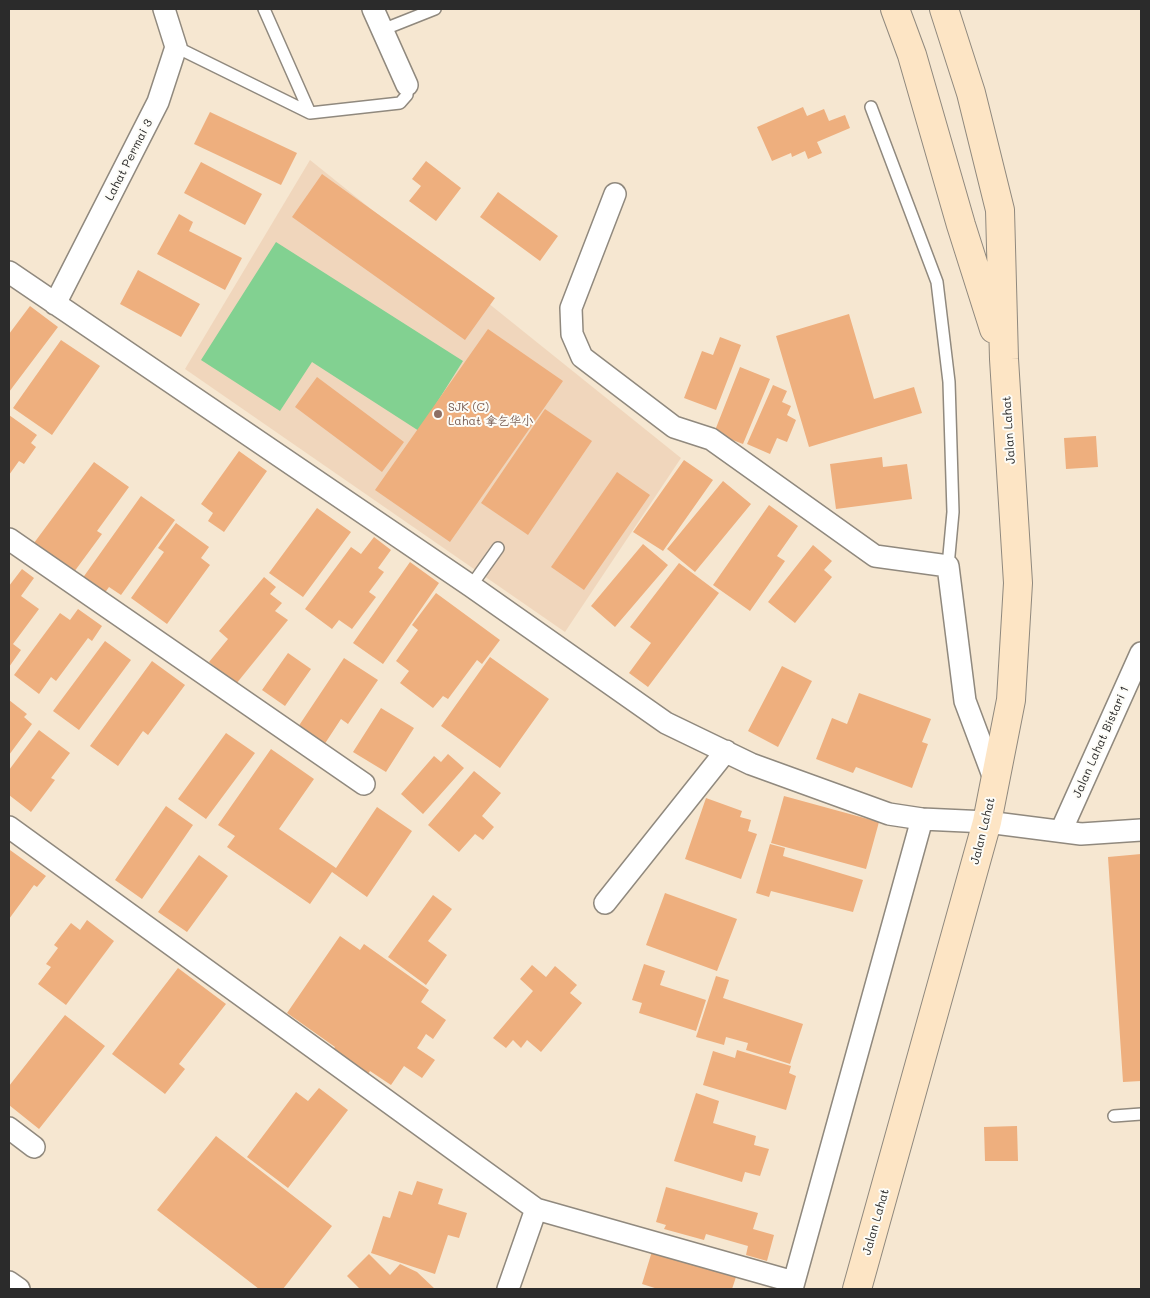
<!DOCTYPE html>
<meta charset="utf-8">
<style>
body{margin:0}
#map{position:relative;width:1150px;height:1298px;overflow:hidden;background:#f6e7d1;font-family:Mali,sans-serif}
canvas{display:block}
.frame{position:absolute;inset:0;border:10px solid #2b2b2b;pointer-events:none}
</style>
<div id="map">
<canvas width="1150" height="1298"></canvas>
<div class="frame"></div>
</div>
<script>
const g = document.querySelector('canvas').getContext('2d');
g.lineJoin = 'round';
function paint(path, color) { g.fillStyle = color; g.fill(path, 'evenodd'); }
const toPath = rows => new Path2D(rows.map(r => 'M' + r).join(''));
function strokePath(path, color, width, dash) { g.strokeStyle = color; g.lineWidth = width; g.lineCap = dash ? 'butt' : 'round'; g.setLineDash(dash || []); g.stroke(path); }
function drawText(font, color, halo, rows, align = 'center') {
  g.font = font + ' Mali,"LXGW WenKai TC",sans-serif'; g.lineWidth = 4; g.setLineDash([]); g.textBaseline = 'middle'; g.strokeStyle = halo; g.fillStyle = color; for (const [text, x, y, turn = 0] of rows) {
    g.save(); g.translate(x, y); g.rotate((+turn || 0) * Math.PI / 180); g.textAlign = isNaN(turn) ? turn : align; if (halo) g.strokeText(text, 0, 0); g.fillText(text, 0, 0); g.restore();
  }
}
const built = toPath([
 [310,160,681,458,565,632,185,369]
]);
const green = toPath([
 [276,242,463,361,419,431,312,362,280,411,201,360]
]);
const building = toPath([
 [803,107,807,116,824,109,829,121,845,115,850,128,817,142,822,153,808,159,805,151,792,157,791,153,772,161,757,127],
 [210,112,297,153,281,185,194,144],
 [426,161,461,188,436,221,409,201,421,186,412,179],
 [201,162,262,194,245,225,184,193],
 [322,174,495,298,465,340,292,217],
 [498,192,558,236,540,261,480,217],
 [179,214,193,222,189,231,242,258,225,290,157,254],
 [138,270,200,304,181,337,120,304],
 [30,306,58,327,9,392,9,334],
 [849,314,874,399,914,387,922,413,809,447,776,336],
 [488,329,563,381,450,542,375,490],
 [720,337,741,345,716,410,684,398,702,351,713,355],
 [61,340,100,366,52,435,13,408],
 [740,367,770,379,743,444,714,433],
 [317,377,404,442,382,472,295,407],
 [773,385,787,391,782,402,791,406,787,415,796,420,787,442,777,438,770,454,747,444],
 [545,409,592,441,528,535,481,503],
 [9,415,37,435,31,443,36,447,24,464,19,461,9,475],
 [1096,436,1098,467,1066,469,1064,438],
 [239,451,267,471,224,532,208,521,213,513,201,504],
 [882,457,883,467,907,464,912,499,836,509,830,464],
 [684,460,713,480,663,551,633,532],
 [94,462,129,487,97,531,102,534,74,572,34,543],
 [617,472,650,495,584,590,551,567],
 [723,481,751,504,695,572,667,549],
 [141,496,175,520,121,595,109,587,104,594,82,579],
 [769,505,798,526,777,556,785,561,750,611,713,585],
 [317,508,351,532,303,597,269,573],
 [176,523,209,547,201,558,210,565,167,624,131,598,164,552,158,548],
 [374,537,391,550,378,568,384,572,369,592,376,597,352,629,339,620,332,629,305,609,351,547,361,554],
 [643,544,668,565,615,627,591,606],
 [813,545,832,561,824,570,832,577,795,623,768,602],
 [410,562,439,583,383,664,353,643],
 [679,563,719,593,648,687,629,673,651,643,630,627],
 [22,569,34,578,21,596,39,609,13,644,21,650,9,667,9,586],
 [264,577,276,587,270,594,282,603,275,611,288,620,236,684,209,662,228,639,219,631],
 [436,593,500,640,482,664,477,660,448,699,443,696,433,708,400,683,409,671,396,661,418,630,412,625],
 [78,609,102,626,92,641,88,638,56,681,51,677,39,694,14,675,60,613,70,620],
 [105,641,131,660,79,730,53,711],
 [288,653,311,669,285,706,262,690],
 [490,657,549,699,500,768,441,726],
 [344,658,378,680,348,724,341,719,324,745,298,727],
 [152,661,185,685,148,735,143,731,118,766,90,746],
 [782,666,812,681,778,747,748,731],
 [859,693,931,719,922,742,928,744,912,788,856,767,853,773,816,759,832,718,847,724],
 [9,700,27,714,24,717,32,724,9,755],
 [381,708,414,728,386,772,353,752],
 [39,730,70,753,51,778,55,780,31,812,9,795,9,770],
 [226,733,255,753,206,819,178,799],
 [271,749,314,779,279,829,336,868,377,807,412,831,367,897,332,872,310,904,227,847,235,836,218,825],
 [448,754,464,768,423,814,401,794,434,756,441,762],
 [474,771,501,793,482,816,494,827,483,840,475,834,459,852,428,825],
 [784,796,879,822,866,869,771,843],
 [706,798,742,811,740,817,751,820,748,831,757,834,741,879,685,859],
 [166,806,193,825,142,899,115,880],
 [770,844,785,848,783,856,863,880,853,912,771,891,769,897,756,893],
 [10,850,46,876,37,887,34,885,9,919],
 [1141,854,1141,1081,1123,1082,1108,857],
 [199,855,228,876,187,932,158,912],
 [665,893,737,919,717,971,646,945],
 [433,895,452,909,428,941,447,955,426,985,388,957],
 [87,920,114,941,66,1005,38,984,51,967,46,964,58,948,54,945,71,923,80,930],
 [340,936,360,950,364,944,429,990,421,1002,446,1020,433,1039,426,1034,417,1048,435,1060,422,1078,404,1066,391,1085,370,1071,365,1078,330,1054,335,1047,287,1013],
 [644,964,665,971,660,985,706,1000,696,1031,639,1013,642,1003,632,1000],
 [532,965,546,977,555,966,577,985,570,993,582,1003,541,1052,527,1040,521,1048,513,1040,506,1048,493,1038,533,991,520,979],
 [178,968,226,1004,179,1064,185,1069,165,1094,112,1054],
 [716,976,729,980,723,998,803,1024,790,1064,746,1050,748,1043,726,1037,724,1045,696,1037],
 [65,1015,105,1046,39,1129,9,1105,9,1086],
 [737,1050,791,1066,789,1073,796,1076,786,1110,703,1085,713,1051,735,1058],
 [319,1088,348,1110,288,1188,247,1157,296,1092,308,1101],
 [696,1093,719,1101,713,1123,756,1136,754,1145,769,1149,760,1176,745,1172,742,1182,674,1161],
 [1017,1126,1018,1161,985,1161,984,1127],
 [216,1136,332,1226,283,1289,259,1289,157,1210],
 [417,1181,443,1189,438,1204,467,1213,459,1238,448,1235,435,1274,371,1253,383,1216,390,1218,399,1191,412,1195],
 [666,1187,758,1213,753,1229,774,1235,767,1261,746,1255,748,1246,706,1234,704,1240,664,1229,666,1225,656,1222],
 [653,1248,737,1274,732,1289,658,1289,642,1284],
 [369,1254,390,1275,400,1264,417,1272,435,1289,360,1289,347,1276]
]);
const lane = toPath([
 [264,9,310,113],
 [382,30,435,9],
 [176,47,310,113,400,103,407,95,407,85],
 [871,107,937,282,949,382,953,512,948,566],
 [471,586,498,548],
 [1114,1116,1141,1114]
]);
const street = toPath([
 [373,9,407,85],
 [615,194,571,308,572,334,582,357,674,427,711,439,875,556,948,566,965,701,995,781],
 [9,272,471,586,666,723,751,764,889,814,922,819,987,822,1081,834,1141,830],
 [55,304,158,102,176,47,164,9],
 [9,539,364,784],
 [9,827,536,1209,794,1282],
 [1061,831,1141,653],
 [605,903,726,751],
 [9,1128,34,1147],
 [9,1282,19,1289],
 [508,1289,536,1209],
 [792,1289,922,819]
]);
const secondary = toPath([
 [895,9,912,55,961,225,994,329],
 [857,1289,987,822,1011,700,1018,583,1004,359,1000,210,971,93,944,9]
]);
const markers = [
 [438,414,5,"#8d6e63"]
];
const streetNames = [
 ["Lahat Permai 3",129,160,-63],
 ["Jalan Lahat",1009,430,-94],
 ["Jalan Lahat Bistari 1",1101,742,-66],
 ["Jalan Lahat",983,831,-76],
 ["Jalan Lahat",876,1222,-74]
];
const educationNames = [
 ["SJK (C)",448,407],
 ["Lahat 拿乞华小",448,421]
];
paint(built, '#f0d6bc');
paint(green, '#82d191');
paint(building, '#eeaf7e');
strokePath(lane, '#90897e', 14);
strokePath(street, '#90897e', 24);
strokePath(secondary, '#90897e', 30);
strokePath(lane, '#fff', 11);
strokePath(street, '#fff', 21);
strokePath(secondary, '#fde5c5', 28);
for (const [x, y, r, color] of markers) { const dot = new Path2D(); dot.arc(x, y, r, 0, 2 * Math.PI); g.fillStyle = color; g.fill(dot); strokePath(dot, '#fdfcf7', 2); }
drawText('12px', '#2b2b2b', '#fdfcf7', streetNames);
drawText('12px', '#785e54', '#fdfcf7', educationNames, 'left');
</script>
